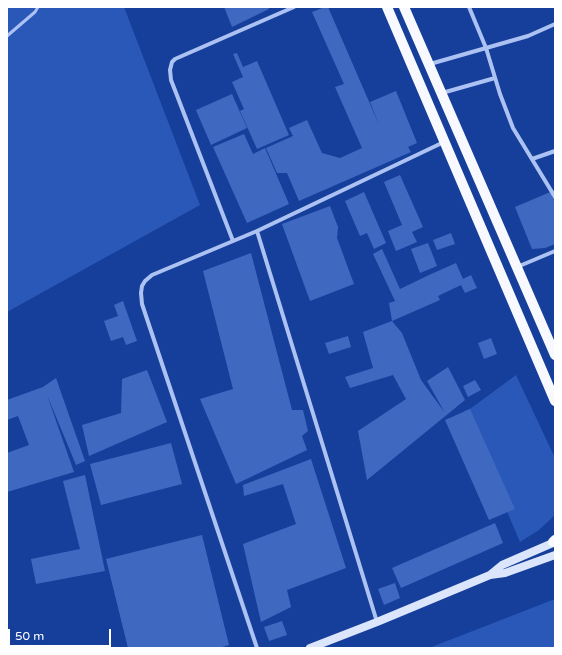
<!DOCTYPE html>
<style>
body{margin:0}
#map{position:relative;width:562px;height:655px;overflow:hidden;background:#163f9b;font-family:"Varela Round",sans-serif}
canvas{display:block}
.frame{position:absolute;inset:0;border:8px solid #fff;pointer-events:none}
.scale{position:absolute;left:8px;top:629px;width:103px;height:18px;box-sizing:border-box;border:2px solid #fff;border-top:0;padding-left:5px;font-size:12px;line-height:14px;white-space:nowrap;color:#fff;-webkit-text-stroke:3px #163f9b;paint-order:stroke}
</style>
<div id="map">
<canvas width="562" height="655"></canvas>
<div class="frame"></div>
<div class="scale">50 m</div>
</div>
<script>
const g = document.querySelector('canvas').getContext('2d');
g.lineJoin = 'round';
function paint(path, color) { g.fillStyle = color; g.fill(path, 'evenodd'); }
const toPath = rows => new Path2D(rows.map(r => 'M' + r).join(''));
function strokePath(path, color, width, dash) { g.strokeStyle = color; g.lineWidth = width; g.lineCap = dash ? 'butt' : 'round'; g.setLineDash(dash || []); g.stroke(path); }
const green = toPath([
 [7,7,124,7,200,205,7,312],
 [516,375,555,458,555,515,539,530,520,542,464,411,470,409],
 [555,599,555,648,429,648]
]);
const building = toPath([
 [224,7,268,7,269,9,232,27],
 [325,7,328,7,380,127,370,102,396,91,417,143,408,147,411,152,299,201,287,173,277,173,266,148,293,136,289,128,307,120,322,153,340,158,362,148,335,87,344,84,312,12],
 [237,53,243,67,257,61,289,135,257,149,240,111,244,109,232,82,243,77,233,54],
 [232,94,247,128,211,145,196,110],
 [244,134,253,154,265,148,289,204,247,223,213,147],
 [400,175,423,227,412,232,417,242,396,251,388,231,402,225,384,182],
 [555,190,555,244,545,248,532,249,515,207],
 [364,192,386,243,374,249,367,233,360,236,345,201],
 [330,206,338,227,337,238,354,284,310,301,282,224],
 [451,233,455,244,437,250,433,240],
 [428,243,437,266,420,273,411,249],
 [382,249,400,289,429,275,456,263,463,279,471,275,477,288,465,293,461,285,438,296,440,300,392,321,389,303,395,301,373,254],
 [251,253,292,410,303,410,308,431,302,436,307,450,236,484,200,399,233,389,203,271],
 [123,301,137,341,126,345,123,337,111,341,104,321,118,316,114,305],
 [392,321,402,333,421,380,445,413,427,381,448,367,465,400,367,480,358,431,406,399,393,375,350,388,345,377,373,368,363,332],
 [348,336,351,347,329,354,325,343],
 [491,338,497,354,484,359,478,343],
 [147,370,167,422,89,456,82,425,121,413,122,379],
 [56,378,85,461,76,465,47,395,74,472,7,492,7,453,29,445,18,416,7,420,7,400,43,387],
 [475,380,481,390,468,397,463,386],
 [470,409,515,509,489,520,445,420],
 [171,443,182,484,101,505,90,464],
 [311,459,346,568,287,590,291,607,261,622,243,544,296,524,283,484,244,496,243,485],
 [85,475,105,571,36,584,31,559,80,549,63,481],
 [495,523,503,543,401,588,392,568],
 [202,535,229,645,219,648,128,648,106,559],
 [395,583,400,598,384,605,378,589],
 [282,621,287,635,269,641,264,627]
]);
const service = toPath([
 [7,36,35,12,38,7]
]);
const minor = toPath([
 [469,7,486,48,500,94,513,128,555,197],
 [430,64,528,36,555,24],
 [442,93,495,78],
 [532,159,555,151],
 [257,231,377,622],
 [233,241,178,98,171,80,170,70,172,62,175,59,294,7],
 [517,267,555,251],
 [257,648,142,304,141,293,142,286,145,281,152,275,257,231,444,142]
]);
const secondary = toPath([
 [491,574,502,565,555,542],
 [310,648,377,622,490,575,505,573,555,555]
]);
const primary = toPath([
 [387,7,555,401],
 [404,7,555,355],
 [553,542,555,540]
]);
paint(green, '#2a58b8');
paint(building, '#3f69c1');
strokePath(service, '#acc2f2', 3);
strokePath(minor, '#acc2f2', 4);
strokePath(secondary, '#dbe5fc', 8);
strokePath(primary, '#f7f9ff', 10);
</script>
